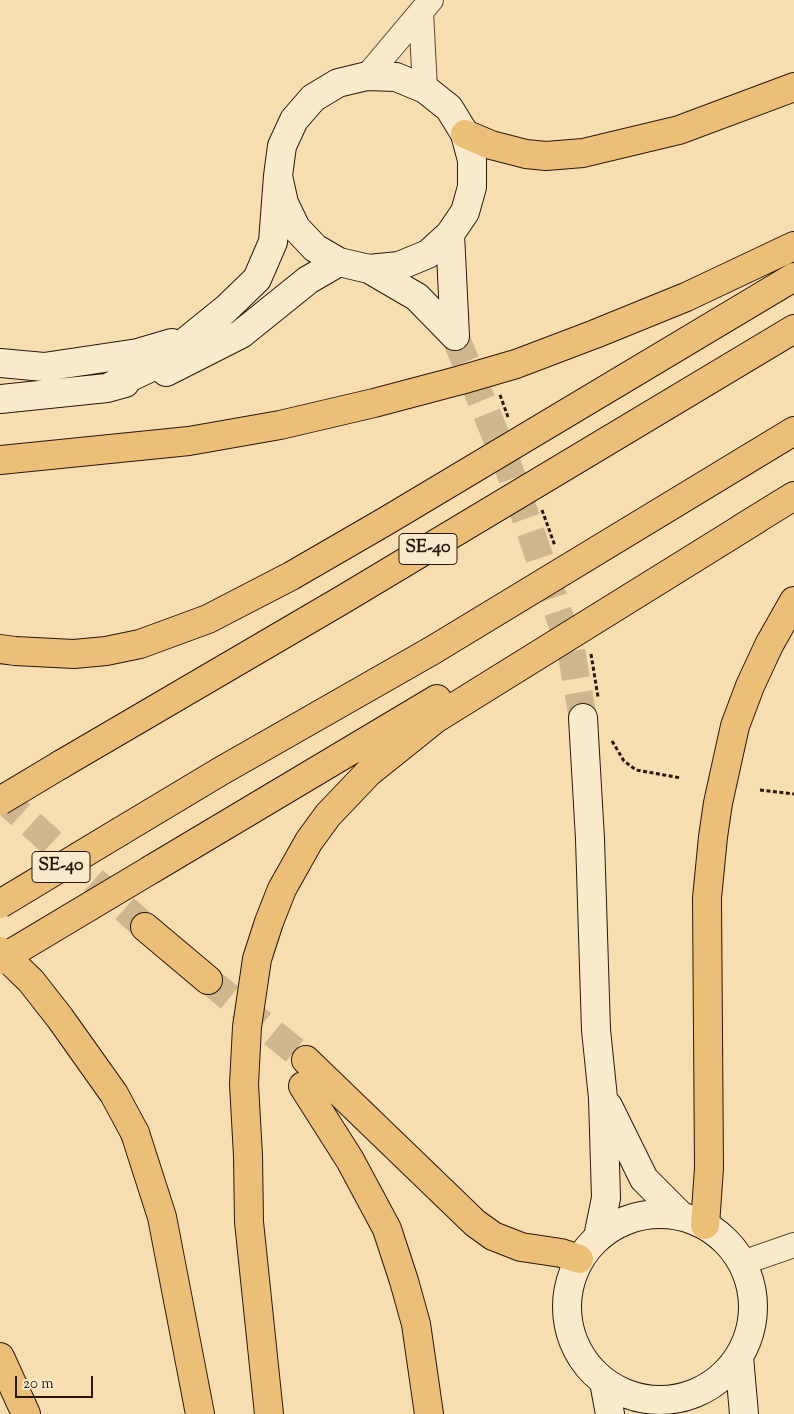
<!DOCTYPE html>
<style>
body{margin:0}
#map{position:relative;width:794px;height:1414px;overflow:hidden;background:#f7deb0;font-family:"Sorts Mill Goudy",serif}
canvas{display:block}
.scale{position:absolute;left:15px;top:1376px;width:78px;height:22px;box-sizing:border-box;border:2px solid #2a160c;border-top:0;padding-left:6px;font-size:15px;line-height:18px;white-space:nowrap;color:#2a160c;-webkit-text-stroke:4px #faeacc;paint-order:stroke}
</style>
<div id="map">
<canvas width="794" height="1414"></canvas>
<div class="scale">20 m</div>
</div>
<script>
const g = document.querySelector('canvas').getContext('2d');
g.lineJoin = 'round';
const toPath = rows => new Path2D(rows.map(r => 'M' + r).join(''));
function strokePath(path, color, width, dash) { g.strokeStyle = color; g.lineWidth = width; g.lineCap = dash ? 'butt' : 'round'; g.setLineDash(dash || []); g.stroke(path); }
function drawText(font, color, halo, rows, align = 'center') {
  g.font = font + ' "Sorts Mill Goudy",serif'; g.lineWidth = 5; g.setLineDash([]); g.textBaseline = 'middle'; g.strokeStyle = halo; g.fillStyle = color; for (const [text, x, y, turn = 0] of rows) {
    g.save(); g.translate(x, y); g.rotate((+turn || 0) * Math.PI / 180); g.textAlign = isNaN(turn) ? turn : align; if (halo) g.strokeText(text, 0, 0); g.fillText(text, 0, 0); g.restore();
  }
}
const secondaryTunnel = toPath([
 [455,336,507,463,571,650,583,718]
]);
const highwayTunnel = toPath([
 [0,796,145,927],
 [208,980,306,1060]
]);
const path = toPath([
 [500,395,508,417],
 [542,510,555,546],
 [591,654,598,697],
 [612,741,624,761,636,770,681,778],
 [760,790,794,794]
]);
const street = toPath([
 [421,12,425,89],
 [367,76,431,0],
 [742,1263,794,1245]
]);
const secondary = toPath([
 [450,234,455,336],
 [369,269,417,297,455,336],
 [0,363,44,367,138,353,172,343],
 [166,372,241,334,308,280,339,262],
 [107,388,158,364,226,309,257,279,273,242,278,176,282,146,294,120,313,98,338,83,367,76,396,77,425,89,449,108,465,134,472,160,472,187,465,212,450,234,428,254,399,266,369,269,339,262,315,248,296,228,284,203,278,176],
 [0,399,107,388,125,383],
 [583,718,590,839,596,1030,603,1098,606,1198,598,1237],
 [608,1106,644,1179,681,1216],
 '567 1307a93 93 0 1 1 186 0a93 93 0 1 1-186 0Z',
 [739,1357,744,1414],
 [604,1382,610,1414]
]);
const highway = toPath([
 [465,134,491,145,526,154,546,156,583,153,679,130,794,87],
 [0,460,189,441,280,425,374,403,461,380,516,364,595,334,686,297,794,246],
 [742,528,794,496],
 [0,649,15,651,74,654,106,651,140,644,208,619,291,576,386,521,794,277],
 [60,765,342,600,794,329],
 [121,831,221,771,433,650,794,431],
 [152,869,437,699],
 [145,927,208,980],
 [306,1060,475,1223,493,1236,521,1247,561,1253,579,1259],
 [303,1086,350,1160,387,1229,404,1281,416,1324,429,1414],
 [135,1133,162,1217,200,1414],
 [705,1225,709,1168,707,898,713,837,718,803,735,726,750,686,769,645,794,601],
 [0,1357,26,1414],
 [269,1414,249,1222,248,1156,244,1084,247,1027,257,959,269,922,282,889,309,841,328,815,369,772,414,736,435,719,757,519]
]);
const highwayBridge = toPath([
 [0,801,60,765],
 [0,904,121,831],
 [0,951,31,981,60,1018,114,1094,135,1133],
 [0,960,152,869]
]);
const shields = [
 [428,549,58],
 [61,867,58]
];
const shieldNames = [
 ["SE-40",428,549],
 ["SE-40",61,867]
];
strokePath(secondaryTunnel, '#ceb68f', 28, [28, 14]);
strokePath(highwayTunnel, '#ceb68f', 28, [28, 14]);
strokePath(street, '#5d4835', 26);
strokePath(secondary, '#2a160c', 30);
strokePath(highway, '#2a160c', 30);
strokePath(path, '#2a160c', 3, [4, 2.5]);
strokePath(street, '#faeacc', 24);
strokePath(secondary, '#faeacc', 28);
strokePath(highway, '#ecbf78', 28);
strokePath(highwayBridge, '#2a160c', 30, []);
strokePath(highwayBridge, '#ecbf78', 28);
for (const [x, y, w] of shields) { const box = new Path2D(); box.roundRect(x - w / 2, y - 15.5, w, 31, 4); g.fillStyle = '#faeacc'; g.fill(box); strokePath(box, '#2a160c', 1); }
drawText('bold 18px', '#2a160c', null, shieldNames);
</script>
